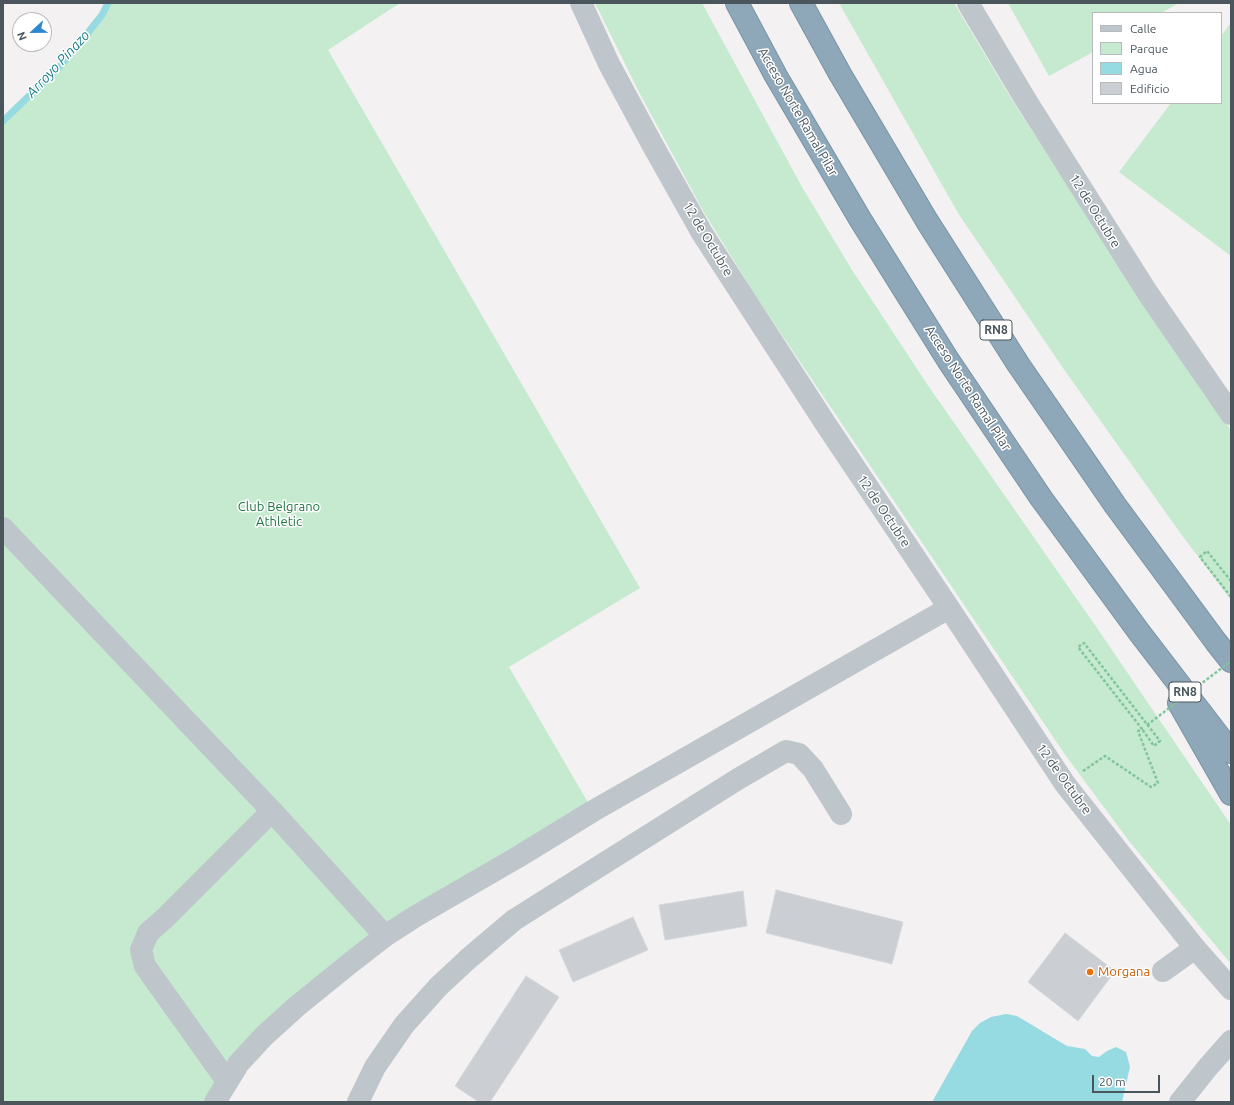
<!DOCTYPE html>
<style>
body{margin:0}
#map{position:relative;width:1234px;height:1105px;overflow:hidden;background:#f3f1f1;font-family:Ubuntu,sans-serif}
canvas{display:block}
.frame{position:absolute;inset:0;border:4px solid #4a565c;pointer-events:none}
.legend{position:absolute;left:1092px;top:12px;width:130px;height:92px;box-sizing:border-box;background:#fff;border:1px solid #b7bbbe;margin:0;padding:5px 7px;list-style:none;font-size:12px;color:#4a565c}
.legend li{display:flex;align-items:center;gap:8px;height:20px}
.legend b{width:20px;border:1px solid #b7bbbe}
.north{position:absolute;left:12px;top:12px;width:40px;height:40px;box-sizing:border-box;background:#fff;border:1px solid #b7bbbe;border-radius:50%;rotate:248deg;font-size:11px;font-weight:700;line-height:16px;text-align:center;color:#4a565c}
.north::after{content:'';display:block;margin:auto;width:14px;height:18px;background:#2f87ce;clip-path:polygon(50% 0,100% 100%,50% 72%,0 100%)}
.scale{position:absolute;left:1092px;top:1075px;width:68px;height:18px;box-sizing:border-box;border:2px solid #4a565c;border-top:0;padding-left:5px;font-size:12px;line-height:14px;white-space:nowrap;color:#4a565c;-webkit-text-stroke:3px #fff;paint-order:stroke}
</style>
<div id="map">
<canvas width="1234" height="1105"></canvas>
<div class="frame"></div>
<ul class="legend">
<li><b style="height:5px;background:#bec6cb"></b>Calle</li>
<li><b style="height:11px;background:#c5eacf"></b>Parque</li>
<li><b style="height:11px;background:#97dbe2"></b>Agua</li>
<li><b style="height:11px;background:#cbced2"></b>Edificio</li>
</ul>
<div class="north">N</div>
<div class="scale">20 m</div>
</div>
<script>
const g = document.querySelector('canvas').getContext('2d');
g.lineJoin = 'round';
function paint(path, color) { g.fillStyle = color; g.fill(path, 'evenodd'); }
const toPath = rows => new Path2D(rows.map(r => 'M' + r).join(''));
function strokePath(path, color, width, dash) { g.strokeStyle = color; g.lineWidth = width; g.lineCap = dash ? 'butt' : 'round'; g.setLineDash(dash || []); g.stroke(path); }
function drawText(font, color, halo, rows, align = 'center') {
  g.font = font + ' Ubuntu,sans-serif'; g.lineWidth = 3; g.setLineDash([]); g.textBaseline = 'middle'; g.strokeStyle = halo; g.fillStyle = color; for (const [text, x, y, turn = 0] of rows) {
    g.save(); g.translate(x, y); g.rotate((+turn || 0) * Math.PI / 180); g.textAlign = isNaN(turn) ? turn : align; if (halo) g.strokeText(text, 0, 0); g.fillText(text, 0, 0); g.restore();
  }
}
const green = toPath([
 [108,3,400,3,328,50,640,588,509,667,593,811,349,964,215,1102,3,1102,3,121,61,65,83,39,102,15],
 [595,3,702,3,802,187,852,270,927,384,1097,628,1231,825,1231,964,1129,841,1066,756,757,298,705,214,640,94],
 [839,3,954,3,1009,95,1135,290,1204,394,1231,430,1231,600,1181,534,1063,368,958,213],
 [1008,3,1179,3,1161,13,1093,13,1093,52,1049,76],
 [1231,23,1231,256,1119,172,1171,103,1221,103,1221,36]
]);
const water = toPath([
 [1006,1014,1017,1016,1067,1046,1085,1049,1092,1056,1099,1057,1107,1051,1116,1047,1126,1052,1130,1067,1122,1102,932,1102,972,1031,980,1023,991,1017]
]);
const stream = toPath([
 [3,121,61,65,83,39,102,15,108,3]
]);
const building = toPath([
 [776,890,903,922,892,964,766,933,776,890],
 [743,891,747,926,665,940,659,905,743,891],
 [633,917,648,950,573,982,559,950,633,917],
 [1065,933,1115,971,1078,1021,1028,982,1065,933],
 [526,976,559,997,490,1102,479,1102,455,1086,526,976]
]);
const path = toPath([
 [1231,581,1207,551,1200,557,1231,597],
 [1083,771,1105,756,1151,787,1158,783,1138,731,1142,729,1078,647,1084,643,1160,741,1154,746,1142,729]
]);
const minor = toPath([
 [581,3,609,64,652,144,702,233,827,426,949,608,1065,784,1195,948,1231,989],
 [968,3,1024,97,1147,292,1231,414],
 [3,528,272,811,385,936],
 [1163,971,1195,948],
 [227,1081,145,966,141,950,148,933,165,918,272,811],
 [215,1102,239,1063,264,1036,296,1007,349,964,385,936,416,916,518,857,593,811,949,608],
 [358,1102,375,1067,404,1025,438,987,468,959,514,920,738,779,786,751,799,754,813,769,841,814],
 [1180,1102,1208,1067,1231,1041]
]);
const highway = toPath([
 [737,3,776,76,860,219,948,360,1041,498,1139,632,1231,752],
 [801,3,840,74,927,221,1018,364,1115,505,1216,642,1231,661],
 [1179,703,1231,794]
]);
const pathBridge = toPath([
 [1147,725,1231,661]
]);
const markers = [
 [1090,972,4,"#e8710a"]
];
const shields = [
 [996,330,32],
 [1185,692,32]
];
const shieldNames = [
 ["RN8",996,330],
 ["RN8",1185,692]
];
const streetNames = [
 ["Acceso Norte Ramal Pilar",798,112,60],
 ["12 de Octubre",1095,211,58],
 ["12 de Octubre",708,239,59],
 ["Acceso Norte Ramal Pilar",968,388,57],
 ["12 de Octubre",884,511,56],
 ["12 de Octubre",1064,779,54]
];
const parkNames = [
 ["Club Belgrano",279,507],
 ["Athletic",279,522]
];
const foodNames = [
 ["Morgana",1098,972]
];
const waterNames = [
 ["Arroyo Pinazo",58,64,-47]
];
paint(green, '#c5eacf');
paint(water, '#97dbe2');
strokePath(stream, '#97dbe2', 7);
paint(building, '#cbced2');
strokePath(building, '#d5d8db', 1);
strokePath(highway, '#7993a5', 24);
strokePath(path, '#81c59b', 2.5, [3, 2]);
strokePath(minor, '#bec6cb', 22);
strokePath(highway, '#8ea8b9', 22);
strokePath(pathBridge, '#81c59b', 2.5, [3, 2]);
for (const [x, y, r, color] of markers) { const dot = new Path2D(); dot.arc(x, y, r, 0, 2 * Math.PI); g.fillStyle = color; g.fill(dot); strokePath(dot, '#fff', 1.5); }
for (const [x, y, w] of shields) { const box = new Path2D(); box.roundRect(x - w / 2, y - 10, w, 20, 3); g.fillStyle = '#fff'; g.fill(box); strokePath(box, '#4a565c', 1); }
drawText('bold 12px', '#4a565c', null, shieldNames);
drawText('13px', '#4a565c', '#fff', streetNames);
drawText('13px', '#237543', '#fff', parkNames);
drawText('13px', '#c56008', '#fff', foodNames, 'left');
drawText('italic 14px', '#1c7d87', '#fff', waterNames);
</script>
